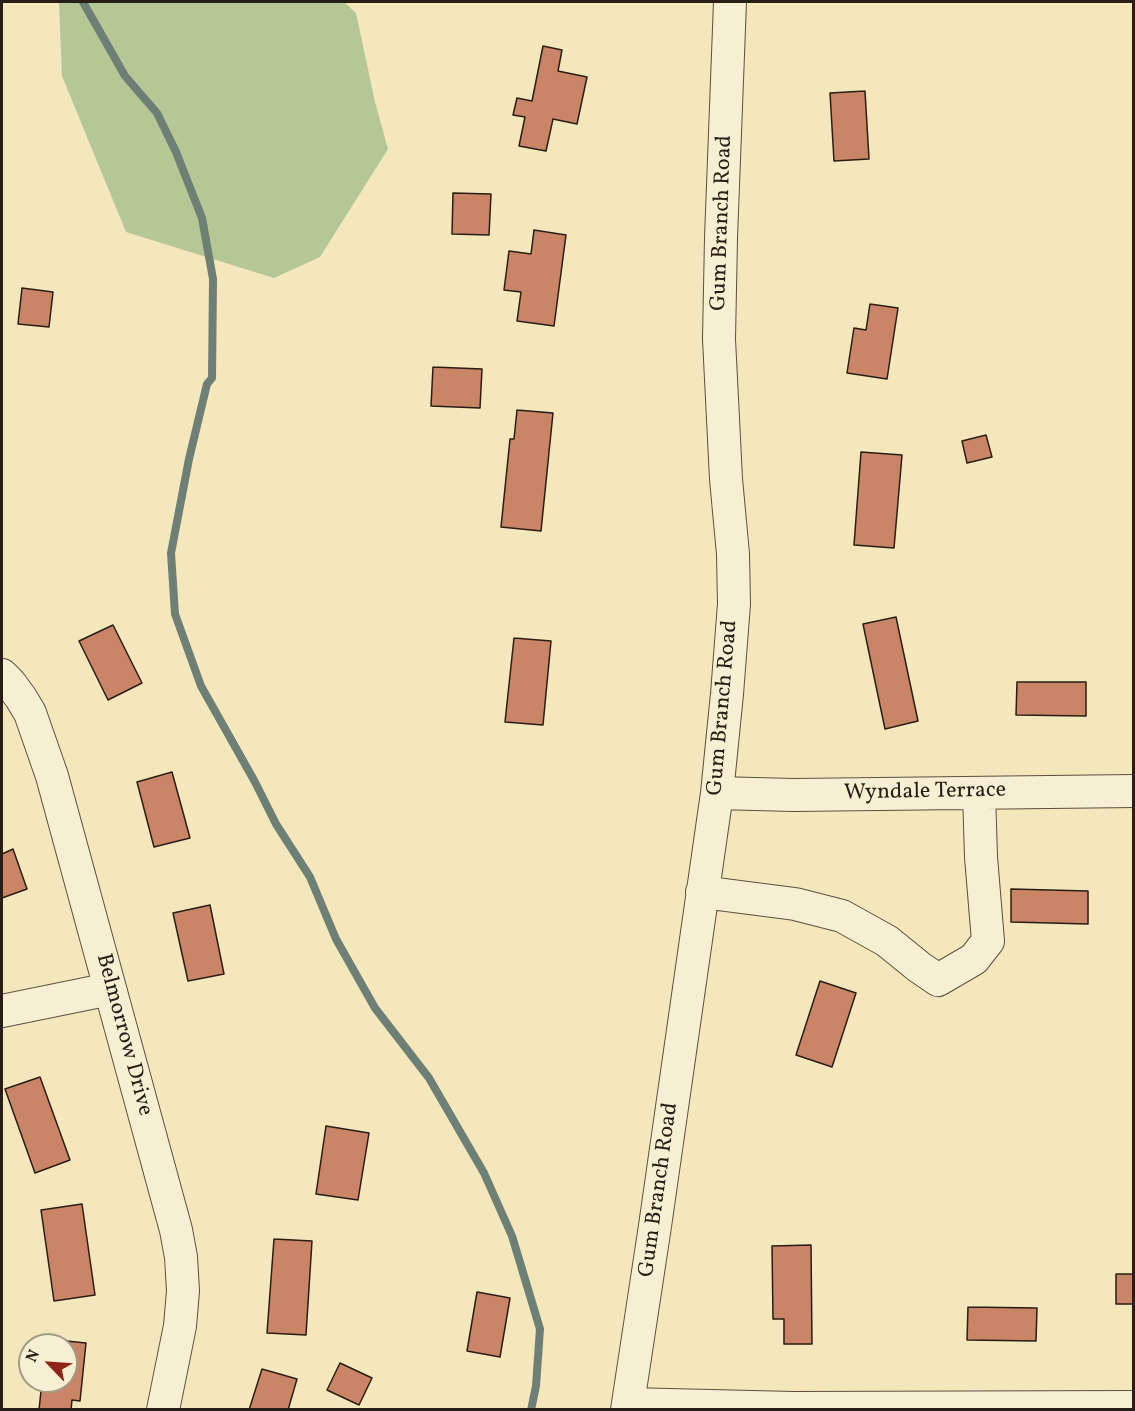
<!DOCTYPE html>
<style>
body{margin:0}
#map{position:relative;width:1135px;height:1411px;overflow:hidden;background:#f3e7bb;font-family:Vollkorn,serif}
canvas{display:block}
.frame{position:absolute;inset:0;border:3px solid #291e15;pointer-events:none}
.north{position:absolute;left:18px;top:1333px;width:60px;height:60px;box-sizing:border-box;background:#f7efd3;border:2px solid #a59b87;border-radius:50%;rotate:295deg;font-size:16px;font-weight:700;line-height:24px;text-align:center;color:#291e15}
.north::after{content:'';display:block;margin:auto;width:21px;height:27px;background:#8f2418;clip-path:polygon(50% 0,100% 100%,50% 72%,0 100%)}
</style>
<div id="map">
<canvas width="1135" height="1411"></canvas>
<div class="frame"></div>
<div class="north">N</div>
</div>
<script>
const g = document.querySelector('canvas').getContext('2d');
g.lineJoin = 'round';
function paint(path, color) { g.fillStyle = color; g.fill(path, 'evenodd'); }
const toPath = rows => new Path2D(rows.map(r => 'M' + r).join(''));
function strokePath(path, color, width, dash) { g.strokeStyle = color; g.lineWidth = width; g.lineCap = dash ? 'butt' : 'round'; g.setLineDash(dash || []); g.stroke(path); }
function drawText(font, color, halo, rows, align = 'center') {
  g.font = font + ' Vollkorn,serif'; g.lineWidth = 4.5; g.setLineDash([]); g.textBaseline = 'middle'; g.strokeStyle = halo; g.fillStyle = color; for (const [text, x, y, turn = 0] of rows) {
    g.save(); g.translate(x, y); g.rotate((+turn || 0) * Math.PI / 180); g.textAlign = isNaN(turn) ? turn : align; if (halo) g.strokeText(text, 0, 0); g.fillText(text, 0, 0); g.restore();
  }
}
const green = toPath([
 [59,2,344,2,356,13,375,102,388,149,320,257,274,278,126,232,62,76]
]);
const stream = toPath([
 [83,2,125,76,157,113,176,152,202,218,213,279,212,378,207,384,189,459,171,553,175,614,201,686,255,782,276,824,310,877,336,939,375,1008,429,1078,484,1173,512,1236,540,1329,536,1386,531,1410]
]);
const building = toPath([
 [543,46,562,50,558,71,587,77,577,124,553,119,546,151,519,146,525,117,513,115,517,98,532,101,543,46],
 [865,91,869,159,834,161,830,93,865,91],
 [453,193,491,194,489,235,452,234,453,193],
 [534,230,566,235,554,326,517,321,521,292,504,290,509,251,531,254,534,230],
 [22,288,53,292,49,327,18,324,22,288],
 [870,304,898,308,887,379,847,373,854,328,866,330,870,304],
 [433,367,482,369,480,408,431,406,433,367],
 [517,410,553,413,541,531,501,527,510,439,514,439,517,410],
 [986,435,992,457,967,463,962,441,986,435],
 [861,452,902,455,894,548,854,545,861,452],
 [896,617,918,721,885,729,863,624,896,617],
 [113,625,142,683,108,700,79,641,113,625],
 [514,638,551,641,543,725,505,722,514,638],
 [1017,682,1086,682,1086,716,1016,715,1017,682],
 [172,772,190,838,154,847,137,782,172,772],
 [13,849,27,889,2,898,2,854,13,849],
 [1011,889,1088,891,1088,924,1011,922,1011,889],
 [210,905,224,974,188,981,173,913,210,905],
 [820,981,856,993,832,1067,796,1055,820,981],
 [40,1077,70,1160,35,1173,5,1089,40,1077],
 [326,1126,369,1133,358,1200,316,1194,326,1126],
 [82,1204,95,1295,54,1301,41,1210,82,1204],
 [274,1239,312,1241,306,1335,267,1333,274,1239],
 [811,1245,812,1344,784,1344,784,1319,773,1319,772,1246,811,1245],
 [1116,1274,1134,1274,1134,1304,1116,1304,1116,1274],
 [477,1292,510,1298,500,1357,467,1351,477,1292],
 [968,1307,1037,1308,1036,1341,967,1340,968,1307],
 [47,1339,86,1343,80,1401,72,1400,71,1410,39,1410,42,1381,66,1381,66,1345,46,1345,47,1339],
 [340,1363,372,1378,359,1405,327,1390,340,1363],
 [262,1369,297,1379,288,1410,249,1410,262,1369]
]);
const minor = toPath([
 [2,675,10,683,21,698,30,713,52,776,176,1230,181,1257,183,1291,180,1326,163,1410],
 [717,793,793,795,1134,791],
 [702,892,795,904,842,916,887,941,919,967,938,980,974,959,988,941,981,857,979,793],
 [2,1011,110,989],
 [628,1404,793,1408,1134,1407],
 [627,1410,655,1226,717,793,727,694,734,604,733,554,726,479,719,339,721,238,730,2]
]);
const streetNames = [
 ["Gum Branch Road",723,223,-88],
 ["Gum Branch Road",724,708,-85],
 ["Wyndale Terrace",925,793,-1],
 ["Belmorrow Drive",123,1035,75],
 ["Gum Branch Road",660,1190,-82]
];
paint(green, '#b5c794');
strokePath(stream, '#6e7f76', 8);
paint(building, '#ca8466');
strokePath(building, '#291e15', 1.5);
strokePath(minor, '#5c503e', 34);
strokePath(minor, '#f7efd3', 32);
drawText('22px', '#291e15', '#f7efd3', streetNames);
</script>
